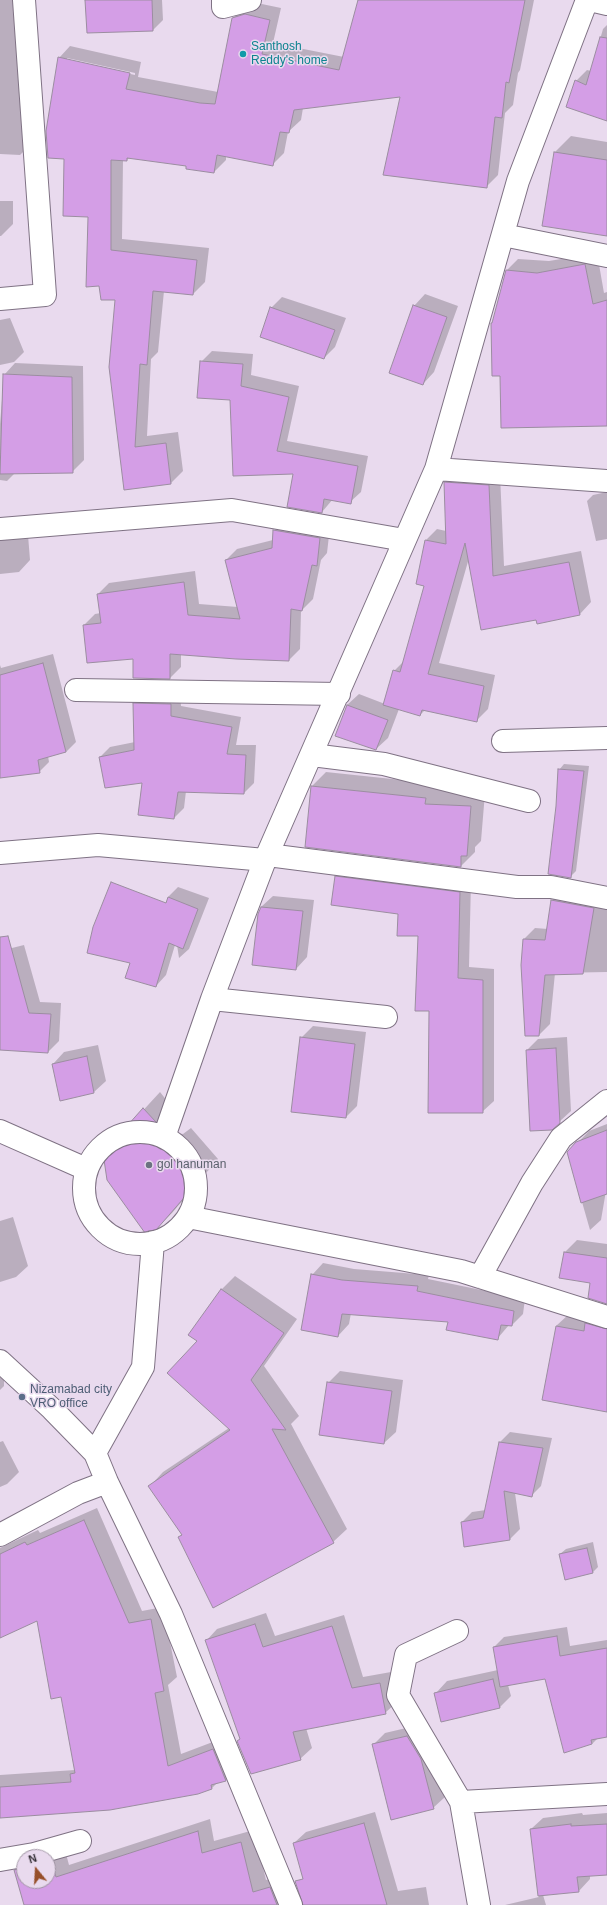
<!DOCTYPE html>
<style>
body{margin:0}
#map{position:relative;width:607px;height:1905px;overflow:hidden;background:#e9daee;font-family:Arial,sans-serif}
canvas{display:block}
.north{position:absolute;left:16px;top:1849px;width:40px;height:40px;box-sizing:border-box;background:#e9daee;border:1px solid #a095a4;border-radius:50%;rotate:342deg;font-size:11px;font-weight:700;line-height:16px;text-align:center;color:#332e35}
.north::after{content:'';display:block;margin:auto;width:14px;height:18px;background:#974f2a;clip-path:polygon(50% 0,100% 100%,50% 72%,0 100%)}
</style>
<div id="map">
<canvas width="607" height="1905"></canvas>
<div class="north">N</div>
</div>
<script>
const g = document.querySelector('canvas').getContext('2d');
g.lineJoin = 'round';
function paint(path, color) { g.fillStyle = color; g.fill(path, 'evenodd'); }
const toPath = rows => new Path2D(rows.map(r => 'M' + r).join(''));
function strokePath(path, color, width, dash) { g.strokeStyle = color; g.lineWidth = width; g.lineCap = dash ? 'butt' : 'round'; g.setLineDash(dash || []); g.stroke(path); }
function drawText(font, color, halo, rows, align = 'center') {
  g.font = font + ' Arial,sans-serif'; g.lineWidth = 3; g.setLineDash([]); g.textBaseline = 'middle'; g.strokeStyle = halo; g.fillStyle = color; for (const [text, x, y, turn = 0] of rows) {
    g.save(); g.translate(x, y); g.rotate((+turn || 0) * Math.PI / 180); g.textAlign = isNaN(turn) ? turn : align; if (halo) g.strokeText(text, 0, 0); g.fillText(text, 0, 0); g.restore();
  }
}
const shadow = toPath([
 [0,0,23,0,31,144,20,155,0,154],
 [86,0,162,0,163,20,153,30],
 [359,0,534,0,520,70,518,73,513,105,505,113,498,175,486,187,402,96,303,108,301,120,288,132,284,153,272,165,226,156,226,160,214,172,187,165,130,157,127,160,123,160,122,239,209,248,205,282,193,294,164,291,158,352,151,359,147,436,178,432,183,471,171,483,125,489,116,299,90,172,59,58,70,46,141,62,138,77,218,92,233,18,245,6,257,3,281,8,273,43,344,57],
 [67,58,135,73,135,75,67,60],
 [607,25,607,120,576,81,587,70,591,71,603,29],
 [571,136,607,142,607,235,555,152],
 [0,201,13,201,13,224,1,236,0,236],
 [597,253,604,293,607,292,607,425,501,375,494,322,506,271,518,259,549,261],
 [425,294,458,306,434,372,423,384,414,306],
 [282,297,346,318,335,347,324,358,271,308],
 [10,318,24,352,14,362,0,365,0,320],
 [212,351,253,354,251,375,299,386,287,441,368,456,361,492,350,502,333,499,322,512,294,473,201,362],
 [15,363,83,366,84,460,72,472,15,473,7,481,0,480,0,424,4,375],
 [456,471,500,474,504,566,581,551,591,602,580,614,537,619,469,558,439,663,495,675,488,709,476,721,425,710,420,715,399,709,388,738,376,749,347,705,359,694,385,704,394,671,405,660,425,585,426,540,437,529,446,531,445,482],
 [607,492,607,539,596,541,587,501,593,495],
 [285,520,330,527,327,553,321,560,313,599,301,611,300,649,289,660,181,654,181,667,170,678,134,658,84,625,95,614,101,613,98,594,109,583,195,571,199,604,238,607,226,560,237,549,273,540,274,531],
 [28,535,30,560,19,572,0,574,0,538],
 [53,654,76,742,66,752,48,756,49,762,39,772,0,777,0,665,1,668],
 [144,694,180,694,181,706,241,717,236,745,256,745,254,783,244,793,186,791,184,808,174,818,143,781,100,757,110,747,135,742,134,704],
 [564,764,589,766,576,871,570,877,557,806,559,770],
 [326,772,440,784,438,790,485,793,481,841,475,847,475,852,461,866,312,786],
 [347,865,471,881,469,967,494,969,494,1101,482,1112,430,1010,419,935,399,913,336,877],
 [178,887,209,898,189,949,179,958,177,945,175,945,166,975,156,986,131,963,170,908,168,897],
 [563,889,607,906,607,972,555,973,550,1024,539,1035,522,965,524,939,535,928,548,929,552,900],
 [273,896,314,900,307,957,296,969,261,907],
 [24,945,40,1002,61,1003,59,1041,48,1052,0,1049,0,951],
 [313,1026,366,1032,357,1106,346,1117,301,1038],
 [567,1037,571,1111,559,1122,527,1050,538,1039],
 [98,1045,106,1081,94,1092,61,1100,53,1064,64,1052],
 [160,1092,171,1106,177,1133,183,1134,191,1128,218,1159,172,1213,156,1229,104,1153],
 [607,1124,607,1185,601,1220,590,1230,568,1153,589,1131],
 [13,1217,28,1266,16,1277,0,1282,0,1221],
 [577,1240,607,1244,607,1304,565,1252],
 [323,1263,354,1269,429,1275,428,1279,525,1299,523,1314,512,1325,509,1325,497,1339,449,1321,351,1313,349,1324,338,1336,312,1275],
 [235,1276,297,1319,264,1366,299,1416,291,1424,347,1529,333,1542,179,1537,182,1534,150,1486,163,1472,229,1428,199,1341,189,1335,222,1289],
 [607,1314,607,1411,556,1326,568,1315],
 [0,1370,4,1377,4,1386,0,1390],
 [340,1371,403,1380,396,1432,384,1443,328,1383],
 [510,1432,552,1438,541,1486,531,1496,515,1493,520,1529,510,1539,462,1522,472,1512,486,1510,500,1442],
 [3,1441,19,1472,7,1484,0,1487,0,1442],
 [97,1508,142,1611,163,1607,177,1677,168,1685,181,1754,226,1737,239,1767,226,1780,218,1782,212,1788,0,1817,0,1775,75,1770,62,1696,38,1620,0,1637,0,1548,38,1530,40,1533],
 [593,1542,598,1567,593,1572,560,1554,566,1549],
 [266,1613,275,1636,344,1615,363,1677,391,1672,397,1702,385,1713,306,1728,312,1748,300,1759,238,1741,241,1738,206,1641,217,1629],
 [567,1627,570,1646,607,1640,607,1736,598,1738,592,1744,546,1678,508,1685,511,1696,499,1708,436,1693,447,1681,498,1670,494,1647,504,1637],
 [419,1725,432,1747,445,1797,433,1808,373,1745,385,1733],
 [375,1812,398,1891,426,1887,429,1905,354,1905,294,1843,306,1832],
 [582,1813,583,1815,607,1813,607,1874,590,1875,590,1879,579,1891,543,1895,546,1905,505,1905,539,1897,531,1829,543,1818],
 [210,1819,214,1841,254,1830,266,1880,276,1877,283,1905,25,1905,15,1870,24,1862,24,1881,48,1881,48,1857,65,1850,69,1865]
]);
const building = toPath([
 [85,0,152,0,153,31,87,33,85,0],
 [358,0,525,0,509,83,506,82,502,118,495,117,487,188,383,175,400,97,294,110,289,133,280,132,273,166,217,155,214,173,186,169,186,166,127,158,127,161,111,160,111,250,197,260,193,295,153,291,147,365,140,364,135,447,166,443,171,484,124,490,109,367,115,300,101,300,99,286,86,287,88,217,63,216,64,159,48,158,46,131,58,57,130,73,126,89,200,103,215,104,232,18,245,14,270,20,262,54,339,70,358,0],
 [600,37,607,38,607,121,566,107,575,80,586,85,600,37],
 [554,152,607,160,607,236,542,226,554,152],
 [585,264,593,304,607,300,607,426,501,428,500,376,492,376,491,323,492,323,506,270,537,273,585,264],
 [413,305,447,317,423,385,389,373,413,305],
 [270,307,335,330,324,359,260,337,270,307],
 [200,361,243,364,241,386,289,397,277,451,358,466,351,504,324,499,322,513,287,507,293,474,233,476,230,400,197,398,200,361],
 [3,374,72,377,73,473,0,474,3,374],
 [444,482,489,485,493,576,569,562,580,615,537,624,536,620,481,630,465,543,428,674,484,686,477,722,422,710,420,716,383,705,393,670,400,672,424,586,416,584,425,540,446,544,444,482],
 [273,530,320,538,317,566,312,565,302,611,291,609,289,661,236,659,170,654,170,679,133,678,133,659,87,663,83,625,101,623,97,594,184,582,188,615,240,619,225,560,272,548,273,530],
 [43,663,66,752,38,760,40,773,0,778,0,675,43,663],
 [133,703,171,704,171,716,232,727,227,754,246,755,244,794,178,792,174,819,138,815,142,783,105,788,99,757,134,750,133,703],
 [347,705,388,720,376,750,335,736,347,705],
 [558,769,584,771,571,878,548,874,556,806,558,769],
 [311,786,426,798,425,804,471,806,467,856,461,856,461,867,305,847,311,786],
 [335,876,460,892,458,978,483,980,483,1113,428,1113,429,1011,415,1011,418,936,397,936,398,914,331,905,335,876],
 [111,882,166,903,168,897,198,909,183,949,169,943,156,987,125,978,130,963,87,953,93,927,111,882],
 [551,900,594,908,583,974,545,975,539,1036,525,1036,521,965,523,939,545,940,551,900],
 [261,907,303,911,296,970,252,965,258,914,261,907],
 [8,936,29,1013,51,1014,48,1053,0,1050,0,937,8,936],
 [300,1037,355,1044,346,1118,291,1112,300,1037],
 [556,1048,560,1123,552,1130,530,1131,526,1050,556,1048],
 [87,1056,94,1093,60,1101,52,1064,87,1056],
 [143,1108,156,1122,152,1139,155,1145,160,1149,166,1149,174,1143,203,1176,156,1230,148,1231,145,1233,107,1180,103,1153,143,1108],
 [607,1130,607,1194,581,1203,567,1152,576,1142,607,1130],
 [564,1252,607,1258,607,1304,588,1298,590,1283,559,1278,564,1252],
 [311,1274,342,1280,418,1286,417,1291,514,1311,512,1326,501,1325,498,1340,446,1330,448,1322,342,1314,338,1337,301,1330,311,1274],
 [221,1289,284,1333,251,1380,286,1430,272,1429,334,1543,213,1608,178,1537,182,1535,148,1486,230,1430,167,1373,197,1341,188,1335,221,1289],
 [585,1323,607,1329,607,1412,542,1400,556,1326,584,1331,585,1323],
 [327,1382,392,1391,384,1444,319,1435,327,1382],
 [499,1442,543,1448,532,1497,504,1491,510,1540,464,1547,461,1522,483,1518,499,1442],
 [84,1520,129,1623,151,1619,164,1691,155,1693,168,1766,213,1749,226,1781,211,1785,212,1789,198,1794,110,1810,0,1818,0,1787,71,1782,70,1774,75,1773,61,1697,51,1699,37,1621,0,1638,0,1554,25,1542,27,1545,84,1520],
 [587,1548,593,1573,565,1580,559,1554,587,1548],
 [255,1624,263,1647,332,1626,352,1688,380,1683,386,1714,293,1732,301,1760,251,1774,237,1741,240,1739,205,1640,255,1624],
 [557,1636,560,1656,607,1648,607,1737,591,1740,592,1744,564,1753,545,1679,500,1687,493,1647,557,1636],
 [493,1679,500,1708,441,1722,434,1693,493,1679],
 [407,1736,421,1759,434,1809,391,1820,372,1744,407,1736],
 [364,1823,387,1905,303,1905,295,1881,303,1879,293,1843,364,1823],
 [571,1824,571,1826,607,1824,607,1875,577,1877,579,1892,538,1896,530,1829,571,1824],
 [198,1831,202,1853,241,1842,253,1892,270,1887,277,1905,24,1905,14,1870,24,1868,24,1881,48,1881,48,1863,52,1862,56,1877,198,1831]
]);
const minor = toPath([
 [223,0,223,7,250,0],
 [590,0,607,4],
 [503,235,607,256],
 [0,299,45,295,24,0],
 [436,469,607,481],
 [0,529,232,510,404,540],
 [76,690,339,694],
 [503,741,607,738],
 [312,755,384,764,529,801],
 [0,853,98,845,265,860],
 [268,855,517,887,551,887,607,898],
 [212,999,386,1017],
 [0,1131,86,1169],
 '84 1188a56 56 0 1 1 112 0a56 56 0 1 1-112 0Z',
 [164,1137,212,999,265,860,436,469,518,181,587,0],
 [188,1217,461,1271,607,1317],
 [153,1242,143,1367,95,1453,107,1482,171,1614,291,1905],
 [480,1277,532,1183,561,1138,607,1101],
 [0,1361,52,1409,95,1453],
 [0,1535,78,1493,107,1482],
 [457,1631,406,1655,398,1695,461,1802],
 [0,1860,34,1854,80,1841],
 [479,1905,461,1802,607,1794]
]);
const markers = [
 [243,54,4,"#0f9aa8"],
 [149,1165,4,"#6b7280"],
 [22,1397,4,"#5c6f8a"]
];
const cultureNames = [
 ["Santhosh",251,47],
 ["Reddy's home",251,61]
];
const worshipNames = [
 ["gol hanuman",157,1165]
];
const serviceNames = [
 ["Nizamabad city",30,1390],
 ["VRO office",30,1404]
];
paint(shadow, '#0003');
paint(building, '#d49ee6');
strokePath(building, '#9b8da0', 1);
strokePath(minor, '#7f7284', 24);
strokePath(minor, '#fff', 22);
for (const [x, y, r, color] of markers) { const dot = new Path2D(); dot.arc(x, y, r, 0, 2 * Math.PI); g.fillStyle = color; g.fill(dot); strokePath(dot, '#e9daee', 1.5); }
drawText('12px', '#0d838f', '#e9daee', cultureNames, 'left');
drawText('12px', '#5b616d', '#e9daee', worshipNames, 'left');
drawText('12px', '#4e5e75', '#e9daee', serviceNames, 'left');
</script>
